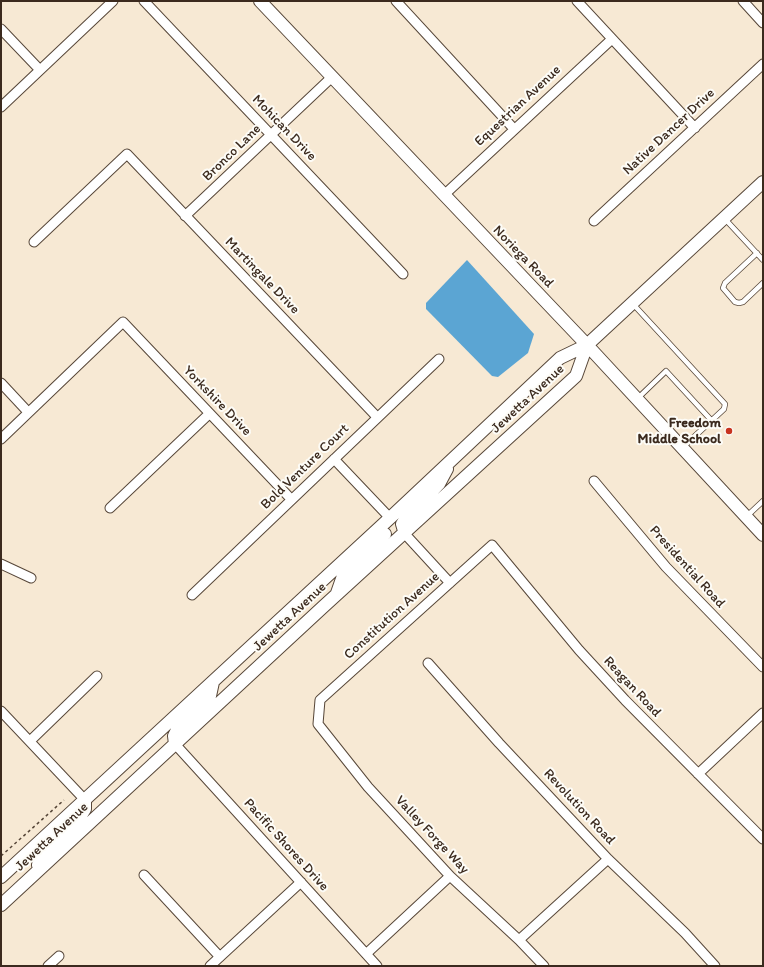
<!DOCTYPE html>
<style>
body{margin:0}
#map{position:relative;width:764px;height:967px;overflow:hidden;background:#f7e9d4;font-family:Itim,sans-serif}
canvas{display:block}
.frame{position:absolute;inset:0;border:2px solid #3b2a1e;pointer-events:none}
</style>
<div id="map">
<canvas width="764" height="967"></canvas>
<div class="frame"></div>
</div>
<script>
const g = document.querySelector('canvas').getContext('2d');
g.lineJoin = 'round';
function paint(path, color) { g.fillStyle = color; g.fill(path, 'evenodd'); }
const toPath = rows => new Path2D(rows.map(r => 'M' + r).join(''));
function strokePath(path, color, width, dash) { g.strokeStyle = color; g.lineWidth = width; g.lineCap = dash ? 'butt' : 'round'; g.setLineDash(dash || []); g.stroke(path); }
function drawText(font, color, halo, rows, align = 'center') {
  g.font = font + ' Itim,sans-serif'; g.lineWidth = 4; g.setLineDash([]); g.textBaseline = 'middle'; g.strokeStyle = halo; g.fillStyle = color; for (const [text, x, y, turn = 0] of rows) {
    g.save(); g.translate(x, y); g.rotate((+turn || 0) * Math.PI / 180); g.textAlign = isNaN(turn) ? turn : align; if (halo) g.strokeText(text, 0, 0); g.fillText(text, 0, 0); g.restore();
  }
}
const water = toPath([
 [467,260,534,334,528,353,498,377,492,376,426,309,426,303]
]);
const path = toPath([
 [1,856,64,800]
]);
const service = toPath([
 [725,219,763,260],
 [757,253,725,283,723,288,735,302,739,303,743,302,763,283],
 [633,304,725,404,724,409,682,448],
 [637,399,666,371,712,421],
 [747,516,763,501]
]);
const minor = toPath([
 [144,1,403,274],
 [396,1,514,129],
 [577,1,695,128],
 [743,1,763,23],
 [1,29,40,70],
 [1,107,113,1],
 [444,195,612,39],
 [185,216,332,77],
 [594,221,763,64],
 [34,242,127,154,377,417],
 [1,383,28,412],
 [1,439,123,322,291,499],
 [334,459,390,518],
 [594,481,666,567,763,667],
 [110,508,209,414],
 [405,534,450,583],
 [1,564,31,578],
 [192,595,439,359],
 [428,663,499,743,608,859,685,933,715,966],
 [1,711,85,800],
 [30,741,97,676],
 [175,744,377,966],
 [698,774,763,713],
 [144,875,220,957],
 [519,940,608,859],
 [366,954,450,876],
 [48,966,59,956],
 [210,966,301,882],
 [544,966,519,940,450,876,368,787,318,724,320,700,492,545,579,650,625,700,763,839]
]);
const tertiary = toPath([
 [260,1,587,345,763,535],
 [405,534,402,524,404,521,439,484,447,469],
 [337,593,344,573,385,534],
 [175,744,174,736,179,726,210,696,213,682],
 [38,865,44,853,80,817,85,809,85,800],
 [1,877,390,518,560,358,587,345,763,182],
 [1,905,324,606,576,376,587,345]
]);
const markers = [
 [729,431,4,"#c8321e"]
];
const streetNames = [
 ["Equestrian Avenue",518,106,-43],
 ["Mohican Drive",284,128,46],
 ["Native Dancer Drive",669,132,-43],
 ["Bronco Lane",232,153,-44],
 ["Noriega Road",523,257,46],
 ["Martingale Drive",262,276,46],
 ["Jewetta Avenue",528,399,-43],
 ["Yorkshire Drive",217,401,46],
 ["Bold Venture Court",305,467,-44],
 ["Presidential Road",687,567,48],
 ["Constitution Avenue",392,616,-42],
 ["Jewetta Avenue",290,617,-43],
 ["Reagan Road",632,687,47],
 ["Revolution Road",579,807,47],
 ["Valley Forge Way",432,835,47],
 ["Jewetta Avenue",52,837,-43],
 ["Pacific Shores Drive",286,845,48]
];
const poiNames = [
 ["Freedom",721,423],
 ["Middle School",721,439]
];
paint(water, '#5ba5d3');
strokePath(service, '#574739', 6);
strokePath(minor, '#574739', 11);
strokePath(tertiary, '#574739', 14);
strokePath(path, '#574739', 1.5, [3, 3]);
strokePath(service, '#fff', 4.5);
strokePath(minor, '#fff', 9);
strokePath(tertiary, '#fff', 12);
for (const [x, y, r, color] of markers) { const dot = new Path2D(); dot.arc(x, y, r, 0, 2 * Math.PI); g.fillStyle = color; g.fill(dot); strokePath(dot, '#fdfcf7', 1.5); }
drawText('14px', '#3b2a1e', '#fdfcf7', streetNames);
drawText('bold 14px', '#3b2a1e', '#fdfcf7', poiNames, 'right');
</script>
